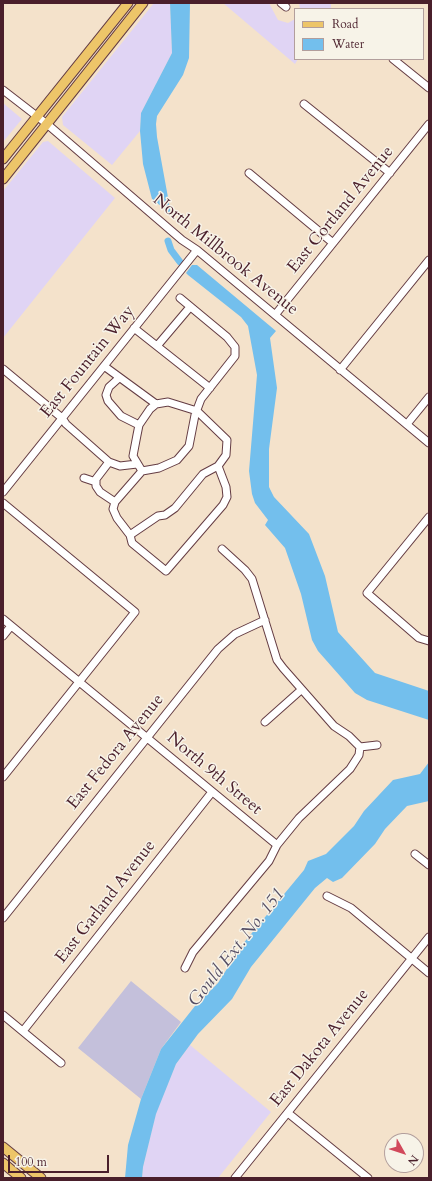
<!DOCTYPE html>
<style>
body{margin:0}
#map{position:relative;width:432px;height:1181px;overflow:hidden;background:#f4e2cb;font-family:Cardo,serif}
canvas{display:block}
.frame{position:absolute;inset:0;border:4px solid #4a1f2b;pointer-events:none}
.legend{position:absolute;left:294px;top:8px;width:130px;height:52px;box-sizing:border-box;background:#f7f3e8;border:1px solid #b29e9c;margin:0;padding:5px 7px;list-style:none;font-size:12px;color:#4a1f2b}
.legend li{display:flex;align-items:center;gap:8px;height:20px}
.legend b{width:20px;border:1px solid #b29e9c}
.north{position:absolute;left:384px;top:1133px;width:40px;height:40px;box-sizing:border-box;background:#f7f3e8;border:1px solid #b29e9c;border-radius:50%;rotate:129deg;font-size:11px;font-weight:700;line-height:16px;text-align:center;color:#4a1f2b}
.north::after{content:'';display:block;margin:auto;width:14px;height:18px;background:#d1495b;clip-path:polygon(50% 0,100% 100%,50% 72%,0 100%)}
.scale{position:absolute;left:8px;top:1155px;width:101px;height:18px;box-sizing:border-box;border:2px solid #4a1f2b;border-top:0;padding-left:5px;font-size:12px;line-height:14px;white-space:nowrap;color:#4a1f2b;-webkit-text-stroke:3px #f7f3e8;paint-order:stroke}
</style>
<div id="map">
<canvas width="432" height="1181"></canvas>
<div class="frame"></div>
<ul class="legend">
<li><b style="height:5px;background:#edc569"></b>Road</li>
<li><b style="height:11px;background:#73bfed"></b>Water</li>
</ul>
<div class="north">N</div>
<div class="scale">100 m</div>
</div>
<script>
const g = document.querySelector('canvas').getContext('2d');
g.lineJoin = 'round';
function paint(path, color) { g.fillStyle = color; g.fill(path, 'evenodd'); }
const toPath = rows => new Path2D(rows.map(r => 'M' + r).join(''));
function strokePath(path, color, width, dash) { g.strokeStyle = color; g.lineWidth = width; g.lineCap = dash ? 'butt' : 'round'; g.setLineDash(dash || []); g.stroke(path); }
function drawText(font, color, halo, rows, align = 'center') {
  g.font = font + ' Cardo,serif'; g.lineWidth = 3; g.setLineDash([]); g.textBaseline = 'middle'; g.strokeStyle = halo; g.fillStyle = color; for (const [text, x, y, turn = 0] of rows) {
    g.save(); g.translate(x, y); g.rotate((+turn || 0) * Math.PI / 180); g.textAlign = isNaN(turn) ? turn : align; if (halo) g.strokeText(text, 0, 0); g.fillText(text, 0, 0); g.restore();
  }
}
const built = toPath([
 [154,3,170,3,172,53,141,113,140,131,112,165,63,125,62,117],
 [223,3,269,3,278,20,288,23,295,19,295,59,298,59,295,64],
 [299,3,331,3,331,9,300,9],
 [3,103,22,119,3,142],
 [48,141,115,198,3,338,3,191,43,142],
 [190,1045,271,1112,218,1178,142,1178,143,1167,156,1113,176,1064]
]);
const industrial = toPath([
 [131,981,181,1022,161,1049,141,1099,78,1048]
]);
const water = toPath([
 [170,3,190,3,189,58,183,75,157,116,156,124,157,137,171,214,152,199,143,164,140,131,141,113,172,53],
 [192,265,197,265,276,331,270,338,277,388,269,449,269,487,274,497,309,534,325,576,338,632,375,673,429,691,429,720,367,700,355,693,318,651,312,640,301,594,285,548,265,525,268,520,255,503,252,494,249,471,257,375,248,326,241,317,188,275,186,273],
 [429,762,429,801,407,806,385,829,375,844,342,878,333,882,327,878,315,888,251,967,232,999,198,1034,176,1064,156,1114,143,1167,142,1178,125,1178,128,1145,141,1099,161,1049,195,1006,218,983,242,945,304,870,308,861,326,854,354,826,364,811,393,780,420,774]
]);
const canal = toPath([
 [168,241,171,250,180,262]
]);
const minor = toPath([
 [281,3,286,7],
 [393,59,429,88],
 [3,90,47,124,182,240,197,250,429,443],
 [304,104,390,173],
 [249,173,333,243],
 [180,298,227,337,235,347,235,356,201,399,195,415,189,446,177,460,159,468,142,471,115,502,113,509,117,518,130,535,132,543,166,571,223,505,227,497,226,487,218,466],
 [275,315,429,124],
 [134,328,210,388],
 [157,346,190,307],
 [104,366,156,404],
 [3,369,62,418,66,424,109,462,120,466,137,464],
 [340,370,429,260],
 [119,378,109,387,106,395,108,401,121,416,139,425],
 [407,424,429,397],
 [109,462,96,479,96,486,100,492,115,502],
 [84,478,96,482],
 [3,492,197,250],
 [3,503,135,612,3,777],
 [429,517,367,593,419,638,429,641],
 [130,535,158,516,165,515,175,508,203,474,218,466,226,455,227,440,197,411,168,402,156,404,150,409,139,425,137,435,133,456,142,471],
 [222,549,245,570,252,579,277,660,283,668,334,726,349,736,360,747],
 [3,619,277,845],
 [3,636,11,626],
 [265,722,301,690],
 [360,747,377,745],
 [415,854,429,865],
 [327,896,351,908,429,973],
 [3,918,218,649,235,634,265,620],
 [185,968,193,952,269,861,277,845,299,818,350,769,359,755,360,747],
 [3,1015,61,1063],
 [23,1031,212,792],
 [288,1113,368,1178],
 [235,1178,429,937]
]);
const major = toPath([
 [3,159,128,3],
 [3,179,143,3],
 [3,1147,41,1178],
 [3,1163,21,1178]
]);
const streetNames = [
 ["East Cortland Avenue",341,210,-51],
 ["North Millbrook Avenue",225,255,39],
 ["East Fountain Way",88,362,-51],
 ["East Fedora Avenue",116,752,-51],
 ["North 9th Street",214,774,40],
 ["East Garland Avenue",106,902,-52],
 ["East Dakota Avenue",320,1048,-51]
];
const waterNames = [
 ["Gould Ext. No. 151",237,948,-52]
];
paint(built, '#e0d4f4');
paint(industrial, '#c4c0db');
paint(water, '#73bfed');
strokePath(canal, '#73bfed', 7);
strokePath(minor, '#643c43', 9);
strokePath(major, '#643c43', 11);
strokePath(minor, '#fff', 7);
strokePath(major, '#edc569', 9);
drawText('17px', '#4a1f2b', '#f7f3e8', streetNames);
drawText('italic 18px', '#564f65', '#f7f3e8', waterNames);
</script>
